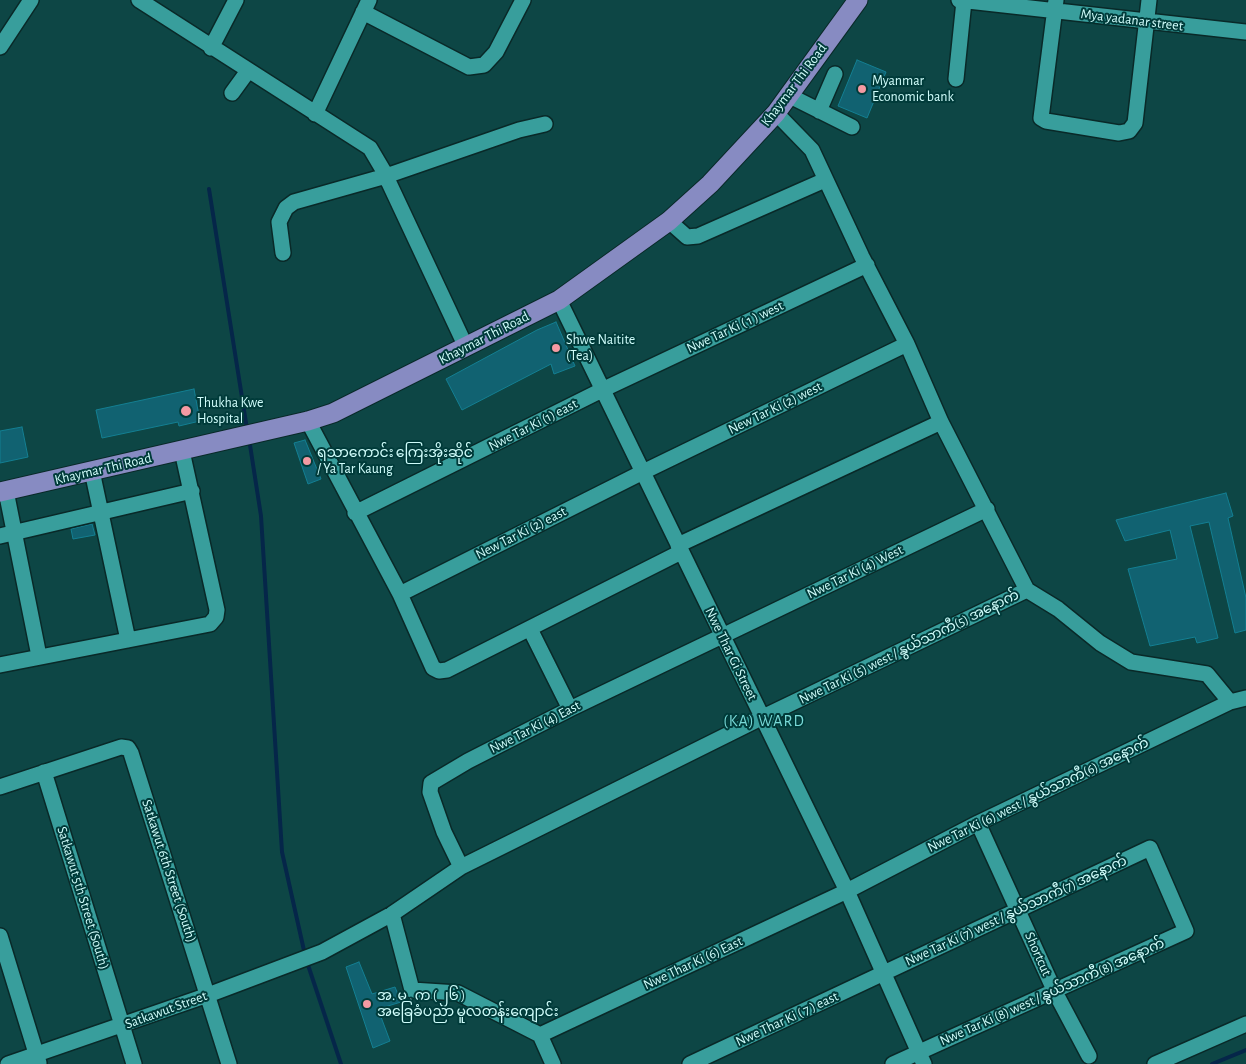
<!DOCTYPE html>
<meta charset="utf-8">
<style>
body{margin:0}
canvas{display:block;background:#0d4645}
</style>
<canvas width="1246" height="1064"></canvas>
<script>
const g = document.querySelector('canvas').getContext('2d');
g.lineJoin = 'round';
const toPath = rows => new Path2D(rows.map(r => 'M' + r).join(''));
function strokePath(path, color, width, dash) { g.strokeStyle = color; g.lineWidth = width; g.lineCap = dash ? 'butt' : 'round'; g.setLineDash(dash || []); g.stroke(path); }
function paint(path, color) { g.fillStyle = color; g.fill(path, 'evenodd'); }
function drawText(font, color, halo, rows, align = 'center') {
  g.font = font + ' "Alegreya Sans","Noto Sans Myanmar",sans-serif'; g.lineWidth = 4; g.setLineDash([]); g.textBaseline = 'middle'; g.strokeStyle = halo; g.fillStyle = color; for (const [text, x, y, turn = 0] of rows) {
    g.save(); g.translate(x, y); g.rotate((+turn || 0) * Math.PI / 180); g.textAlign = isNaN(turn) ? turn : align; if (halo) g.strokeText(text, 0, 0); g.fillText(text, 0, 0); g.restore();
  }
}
const stream = toPath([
 [209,189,247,429],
 [250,445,261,516,282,852,305,955],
 [307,962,341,1064],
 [1212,1064,1246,1050]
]);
const building = toPath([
 [857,60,886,72,867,118,838,106,857,60],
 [556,322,575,366,554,374,551,364,462,410,446,379,537,330,556,322],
 [194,389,200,421,179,426,178,422,102,438,96,410,194,389],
 [22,427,28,457,0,463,0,431,22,427],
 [305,440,321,479,308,484,294,443,305,440],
 [1226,493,1233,516,1228,518,1246,598,1246,630,1235,633,1209,522,1190,526,1218,638,1197,643,1195,637,1150,646,1128,569,1177,559,1170,530,1125,541,1116,520,1226,493],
 [92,524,95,535,73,539,71,529,92,524],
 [359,962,372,994,395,987,401,1002,378,1009,390,1041,373,1048,346,967,359,962]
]);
const minor = toPath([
 [139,0,370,148,383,170,466,347],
 [959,0,1246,32],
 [1056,0,1041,118,1046,121,1119,133,1129,131,1135,123,1149,0],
 [363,12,469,67,484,65,496,52,523,0],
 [0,47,31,0],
 [211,48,236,0],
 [956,79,964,1],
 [232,93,248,71],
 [788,95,852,127],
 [819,111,835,74],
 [776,113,812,150,862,257,907,344,941,422,1027,590,1058,609,1100,643,1131,662,1207,674,1230,702],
 [315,114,369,0],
 [669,221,687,237,698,236,825,180],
 [283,253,279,222,286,208,294,202,386,176,519,130,545,124],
 [559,300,847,891,924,1064],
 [308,421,400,594,433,668,439,671,447,670,681,552],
 [92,471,128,640],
 [6,491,39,656],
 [355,513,602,390,867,265],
 [0,536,192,491],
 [678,545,941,422],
 [400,594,643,472,907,344],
 [530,629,570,709],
 [0,665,210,624,216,617,217,610,182,451],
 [44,772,134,1064],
 [0,787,121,747,128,748,131,753,229,1064],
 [978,823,1055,992,1089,1056],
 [461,867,444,832,430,792,431,783,468,761,570,709,987,509],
 [392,914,412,990,458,993,540,1035,553,1064],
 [0,936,39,1063],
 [540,1035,847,891,978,823,1230,702,1246,698],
 [8,1064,208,995,322,952,392,914,461,867,763,717,1027,590],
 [690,1064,1150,848,1186,931,893,1064],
 [1155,1064,1246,1024]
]);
const major = toPath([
 [0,492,308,421,333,413,559,300,669,221,710,184,776,113,858,0]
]);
const markers = [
 [862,89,5,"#f49aa3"],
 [556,348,5,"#f49aa3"],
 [186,411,6,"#f49aa3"],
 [307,461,5,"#f49aa3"],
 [367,1004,5,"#f49aa3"]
];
const streetNames = [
 ["Mya yadanar street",1132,20,7],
 ["Khaymar Thi Road",794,85,-53],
 ["Nwe Tar Ki ( 1 ) west",735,327,-25],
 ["Khaymar Thi Road",484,338,-27],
 ["New Tar Ki (2) west",775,408,-26],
 ["Nwe Tar Ki (1) east",533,425,-27],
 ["Khaymar Thi Road",103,469,-13],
 ["New Tar Ki (2) east",521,533,-27],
 ["Nwe Tar Ki (4) West",855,572,-26],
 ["Nwe Tar Ki (5) west / နွယ်သာကီ(5) အနောက်",909,647,-26],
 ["Nwe Thar Gi Street",731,654,64],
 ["Nwe Tar Ki (4) East",535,727,-27],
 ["Nwe Tar Ki (6) west / နွယ်သာကီ(6) အနောက်",1038,795,-26],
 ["Satkawut 6th Street (South)",169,871,72],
 ["Satkawut 5th Street (South)",83,898,73],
 ["Nwe Tar Ki (7) west / နွယ်သာကီ(7) အနောက်",1016,911,-25],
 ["Shortcut",1038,954,66],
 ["Nwe Thar Ki (6) East",693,963,-25],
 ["Nwe Tar Ki (8) west / နွယ်သာကီ(8) အနောက်",1052,992,-24],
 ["Satkawut Street",166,1010,-20],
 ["Nwe Thar Ki ( 7 ) east",787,1019,-25]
];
const poiNames = [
 ["Myanmar",872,81],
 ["Economic bank",872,97],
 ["Shwe Naitite",566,340],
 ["(Tea)",566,356],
 ["Thukha Kwe",197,403],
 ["Hospital",197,419],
 ["ရသာကောင်း ကြေးအိုးဆိုင်",317,453],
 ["/ Ya Tar Kaung",317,469],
 ["အ. မ . က ( ၂၆ )",377,996],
 ["အခြေခံပညာ မူလတန်းကျောင်း",377,1012]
];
const quarterNames = [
 ["(KA) WARD",764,721]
];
strokePath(stream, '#052649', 4);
paint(building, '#116271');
strokePath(building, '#137f92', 1);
strokePath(minor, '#092928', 18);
strokePath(major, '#092928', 21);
strokePath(minor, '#389e9c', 15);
strokePath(major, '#878bc2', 19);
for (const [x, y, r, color] of markers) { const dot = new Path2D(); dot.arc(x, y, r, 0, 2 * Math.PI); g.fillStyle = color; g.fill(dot); strokePath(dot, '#003b3a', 2); }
drawText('14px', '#d0fdfb', '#003b3a', streetNames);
drawText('14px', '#d0fdfb', '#003b3a', poiNames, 'left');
g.letterSpacing = '1px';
drawText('16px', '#78d9d7', '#003b3a', quarterNames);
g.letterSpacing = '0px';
</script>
